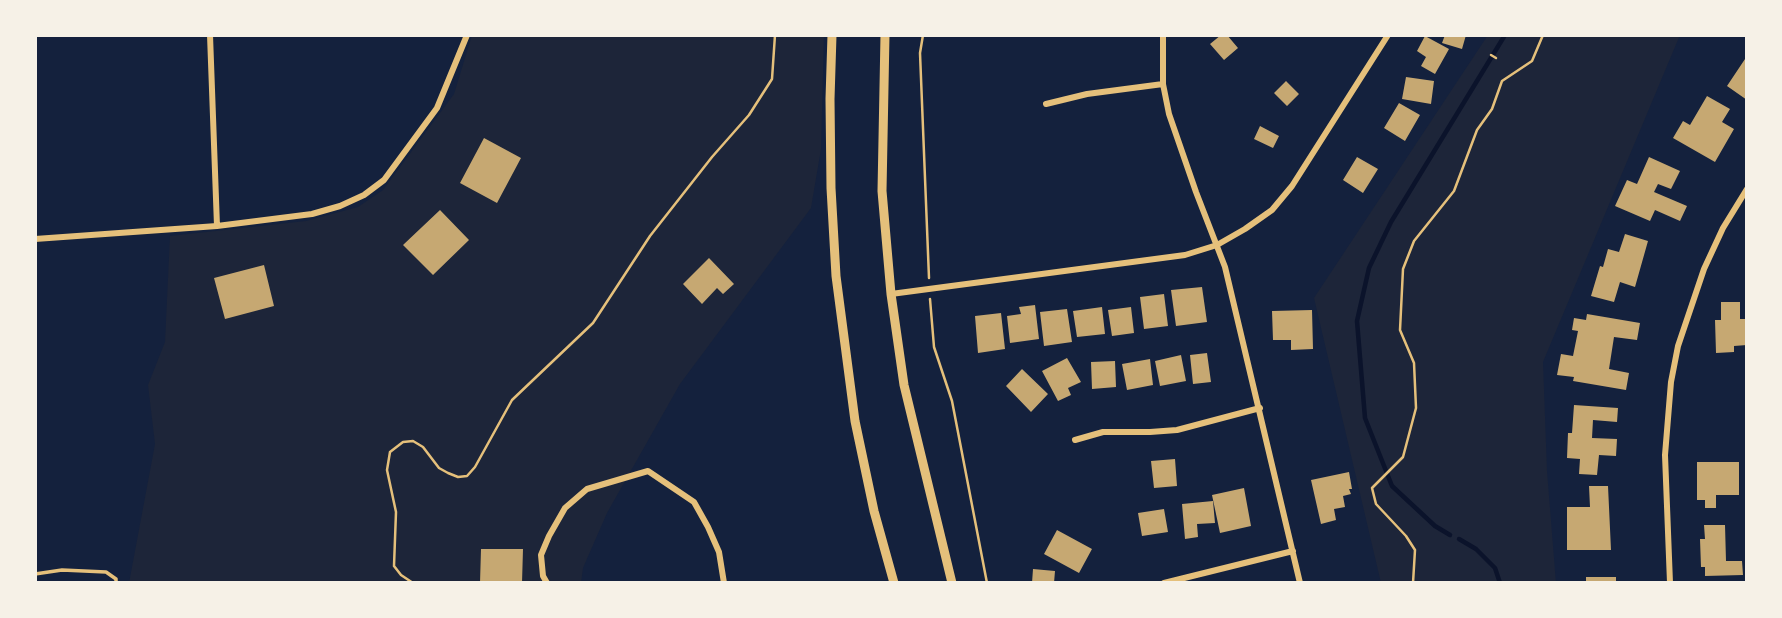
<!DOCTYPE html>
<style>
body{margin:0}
#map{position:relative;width:1782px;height:618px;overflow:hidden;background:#14213d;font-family:"DM Sans",sans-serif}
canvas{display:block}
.frame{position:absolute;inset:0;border:37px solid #f6f1e7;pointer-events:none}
</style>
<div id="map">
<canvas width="1782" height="618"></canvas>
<div class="frame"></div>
</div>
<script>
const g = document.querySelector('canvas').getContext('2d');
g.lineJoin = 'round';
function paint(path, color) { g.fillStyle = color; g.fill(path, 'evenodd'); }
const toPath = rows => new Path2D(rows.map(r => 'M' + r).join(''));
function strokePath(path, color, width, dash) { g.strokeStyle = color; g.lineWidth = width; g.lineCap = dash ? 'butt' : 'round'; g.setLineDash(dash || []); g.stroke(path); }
const green = toPath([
 [472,35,824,35,821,149,811,208,680,384,607,513,583,568,581,583,129,583,155,444,148,385,165,342,170,236,306,221,358,207,383,190,454,94],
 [1488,35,1680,35,1543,362,1547,471,1556,583,1381,583,1314,298]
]);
const stream = toPath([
 [1450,535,1435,526,1392,486,1365,418,1357,321,1369,268,1391,222,1505,35],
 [1459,539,1476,549,1495,568,1500,583]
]);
const building = toPath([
 [1221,35,1227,35,1238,48,1224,60,1210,44],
 [1445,35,1466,35,1462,49,1442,43],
 [1425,36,1449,49,1435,74,1421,66,1426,57,1417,51],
 [1747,56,1747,100,1727,86],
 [1406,77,1434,81,1431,104,1402,99],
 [1286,81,1299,94,1287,106,1274,93],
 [1707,96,1730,109,1722,122,1734,129,1715,162,1673,138,1683,121,1690,125],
 [1399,103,1420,115,1405,141,1384,128],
 [1260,126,1279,136,1273,148,1254,139],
 [484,138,521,158,497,203,460,183],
 [1357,157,1378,169,1363,193,1343,180],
 [1649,157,1680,171,1671,189,1658,184,1654,192,1687,206,1680,221,1655,210,1650,221,1615,206,1627,180,1637,184],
 [440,210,469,240,433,275,403,245],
 [1625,234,1648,241,1635,287,1620,282,1614,302,1591,296,1600,266,1603,267,1608,249,1619,252],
 [709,258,734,284,723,294,717,288,702,304,683,284],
 [264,265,274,306,225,319,214,278],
 [1202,287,1207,322,1176,326,1171,290],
 [1164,294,1168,326,1144,329,1140,297],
 [1721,302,1740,302,1740,319,1747,319,1747,345,1734,346,1734,352,1716,353,1715,320,1721,320],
 [1035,305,1039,339,1010,343,1007,316,1021,314,1019,307],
 [1102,307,1105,334,1077,337,1073,311],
 [1131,307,1134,333,1112,336,1108,310],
 [1067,309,1072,342,1044,346,1040,312],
 [1312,310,1313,349,1291,350,1291,340,1273,340,1272,311],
 [1001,313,1005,349,978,353,975,316],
 [1587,314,1640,323,1637,340,1614,337,1609,369,1629,373,1626,390,1573,381,1574,377,1557,375,1561,354,1573,356,1578,331,1572,330,1574,318,1586,320],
 [1207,353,1211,382,1193,384,1190,355],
 [1181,355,1186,381,1160,386,1155,361],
 [1067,358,1081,382,1068,388,1071,395,1058,401,1042,371],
 [1150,359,1153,385,1127,390,1122,364],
 [1115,361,1116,387,1092,389,1091,362],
 [1022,369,1048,394,1031,412,1006,386],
 [1574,405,1618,408,1617,422,1593,420,1592,438,1617,439,1616,456,1599,455,1597,475,1579,474,1580,459,1567,458,1568,433,1572,433],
 [1175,459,1177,486,1154,488,1151,461],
 [1697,462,1739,462,1739,495,1716,495,1716,508,1705,508,1705,500,1697,500],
 [1349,472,1352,489,1349,489,1351,494,1343,496,1345,507,1334,509,1336,520,1321,524,1311,480],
 [1589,486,1608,486,1611,550,1567,550,1567,507,1590,507],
 [1244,488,1251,526,1220,533,1212,495],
 [1213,501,1215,523,1197,524,1198,537,1185,539,1182,504],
 [1164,509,1168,532,1142,536,1138,513],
 [1704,525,1725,525,1726,561,1742,561,1743,575,1705,576,1705,567,1701,567,1700,539,1705,539],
 [1057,530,1092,549,1079,573,1044,554],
 [481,549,523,549,522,583,480,583],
 [1033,569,1055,571,1054,583,1032,583],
 [1586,577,1616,577,1616,583,1586,583]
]);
const path = toPath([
 [923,35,920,53,929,278],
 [1491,55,1496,58],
 [930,299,934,347,952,401,987,583],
 [413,583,401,575,394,566,396,512,387,470,390,452,403,442,413,441,423,447,439,468,448,473,458,477,467,476,475,467,512,400,593,323,650,236,712,157,749,115,772,79,775,35],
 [1413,583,1415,550,1406,536,1376,504,1372,488,1403,457,1416,408,1414,363,1400,330,1403,269,1414,241,1454,191,1477,130,1492,109,1502,81,1532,61,1543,35]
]);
const service = toPath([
 [35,574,62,570,106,572,116,579,116,583]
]);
const minor = toPath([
 [210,35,217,226],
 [1163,35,1163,84,1169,114,1196,192,1225,267,1300,583],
 [1046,104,1087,94,1163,84],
 [35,239,217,226,312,214,340,206,364,195,384,180,437,108,467,35],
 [891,294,1185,255,1217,245,1245,229,1272,210,1292,186,1388,35],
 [1075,440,1103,432,1150,432,1177,430,1260,408],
 [547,583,543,576,541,555,549,536,565,508,587,489,648,471,694,502,708,527,719,552,724,583],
 [1164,583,1293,551],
 [1670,583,1665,455,1671,382,1678,346,1704,269,1723,228,1747,189]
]);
const secondary = toPath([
 [832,35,830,99,831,188,836,276,855,421,874,511,894,583],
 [885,35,882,191,891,294,904,385,952,583]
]);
paint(green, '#1d2539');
strokePath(stream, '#0b132b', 4.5);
paint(building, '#c6a872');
strokePath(path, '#e5c07b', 2.5);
strokePath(service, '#e5c07b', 3.5);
strokePath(minor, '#e5c07b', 6);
strokePath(secondary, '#e5c07b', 9);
</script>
